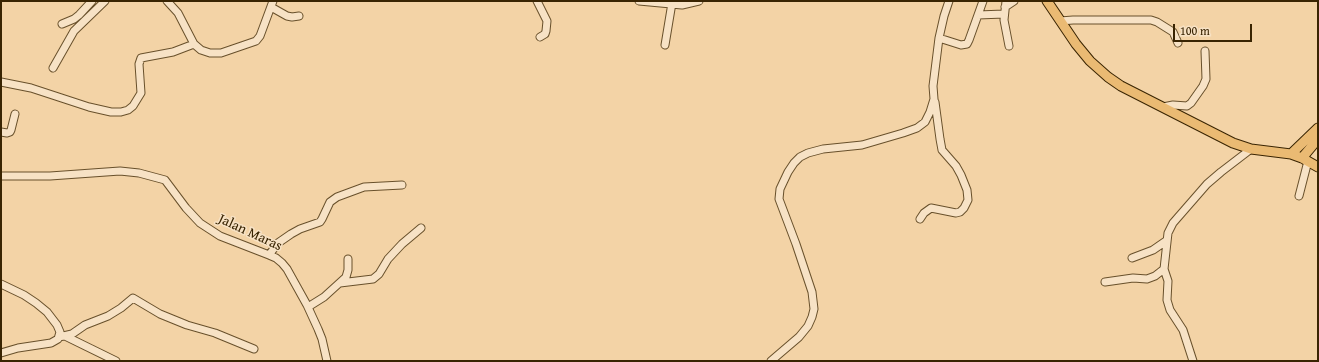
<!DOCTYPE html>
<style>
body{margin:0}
#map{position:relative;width:1319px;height:362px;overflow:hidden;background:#f3d3a6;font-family:"Gentium Book Plus",serif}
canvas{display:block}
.frame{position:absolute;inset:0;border:2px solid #392402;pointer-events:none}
.scale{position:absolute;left:1173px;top:24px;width:79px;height:18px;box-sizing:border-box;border:2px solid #392402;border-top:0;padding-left:5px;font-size:12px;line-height:14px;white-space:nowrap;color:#392402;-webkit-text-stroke:3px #f7e2c5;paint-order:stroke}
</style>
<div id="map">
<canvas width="1319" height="362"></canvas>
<div class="frame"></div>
<div class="scale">100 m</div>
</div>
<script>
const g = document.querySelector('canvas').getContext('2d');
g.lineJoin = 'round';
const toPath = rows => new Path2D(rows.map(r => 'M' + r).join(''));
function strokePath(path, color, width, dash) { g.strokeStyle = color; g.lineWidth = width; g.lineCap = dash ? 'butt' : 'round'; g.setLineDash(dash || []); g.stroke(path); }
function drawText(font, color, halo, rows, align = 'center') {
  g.font = font + ' "Gentium Book Plus",serif'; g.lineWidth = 3; g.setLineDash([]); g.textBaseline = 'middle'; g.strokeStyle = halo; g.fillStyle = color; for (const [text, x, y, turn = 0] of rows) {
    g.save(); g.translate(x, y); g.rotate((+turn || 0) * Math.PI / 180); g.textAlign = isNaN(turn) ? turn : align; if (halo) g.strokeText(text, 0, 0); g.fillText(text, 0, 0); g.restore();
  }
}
const minor = toPath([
 [167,1,178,13,194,44,201,50,210,53,221,53,256,41,260,36,273,1],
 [537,1,547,21,546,31,545,34,540,37],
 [639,1,682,5,699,1],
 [1006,1,1004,20,1009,46],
 [271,7,287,16,292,17,299,16],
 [1005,7,1014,1],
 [978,15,1004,14],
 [1060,21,1073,20,1151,20,1157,22,1173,32,1178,43],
 [62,24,74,19,79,15,92,1],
 [939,38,961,45,967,44,969,40,983,1],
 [665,45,672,3],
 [53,68,74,31,105,1],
 [1,82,31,88,89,107,111,112,121,112,128,110,133,106,141,93,139,64,141,58,173,52,194,44],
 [1163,107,1173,105,1187,106,1191,103,1203,86,1206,79,1205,51],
 [1,132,7,133,10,132,11,130,15,114],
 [1,176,50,176,120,171,139,173,165,180,186,208,200,223,220,236,269,255,276,258,282,263,287,269,307,305,318,329,322,339,327,361],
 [1299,196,1308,161],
 [920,219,924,213,931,208,956,213,960,212,964,208,968,200,967,190,961,175,956,166,942,150,940,139,935,102],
 [269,255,278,243,291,234,300,229,320,222,322,219,330,202,337,197,364,187,402,185],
 [1132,258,1153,250,1166,241],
 [1105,282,1133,278,1147,279,1155,276,1164,269],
 [340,283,373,279,379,274,388,259,402,244,421,228],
 [1,284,24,295,36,303,47,312,57,325,60,332,58,339,51,343,18,348,1,353],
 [308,307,324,297,346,277,348,270,348,259],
 [65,336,116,361],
 [59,337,72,334,85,325,108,316,121,308,133,298,160,314,187,325,215,333,254,349],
 [771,361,799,337,808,326,812,317,814,309,812,292,796,244,779,199,780,189,788,172,794,163,800,157,808,153,823,149,862,145,903,133,917,128,925,122,930,112,934,99,933,86,939,38,944,16,949,1],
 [1193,361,1183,330,1170,310,1167,300,1168,281,1164,269,1168,233,1173,223,1207,184,1221,172,1251,149]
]);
const major = toPath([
 [1047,1,1076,44,1090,61,1108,77,1121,86,1233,143,1251,149,1291,154,1302,158,1318,167],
 [1291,154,1318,128],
 [1302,158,1318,139]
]);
const streetNames = [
 ["Jalan Maras",250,233,25]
];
strokePath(minor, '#68502b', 9);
strokePath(major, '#392402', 11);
strokePath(minor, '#f7e2c5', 7);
strokePath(major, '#eaba73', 9);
drawText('14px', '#392402', '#f7e2c5', streetNames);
</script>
